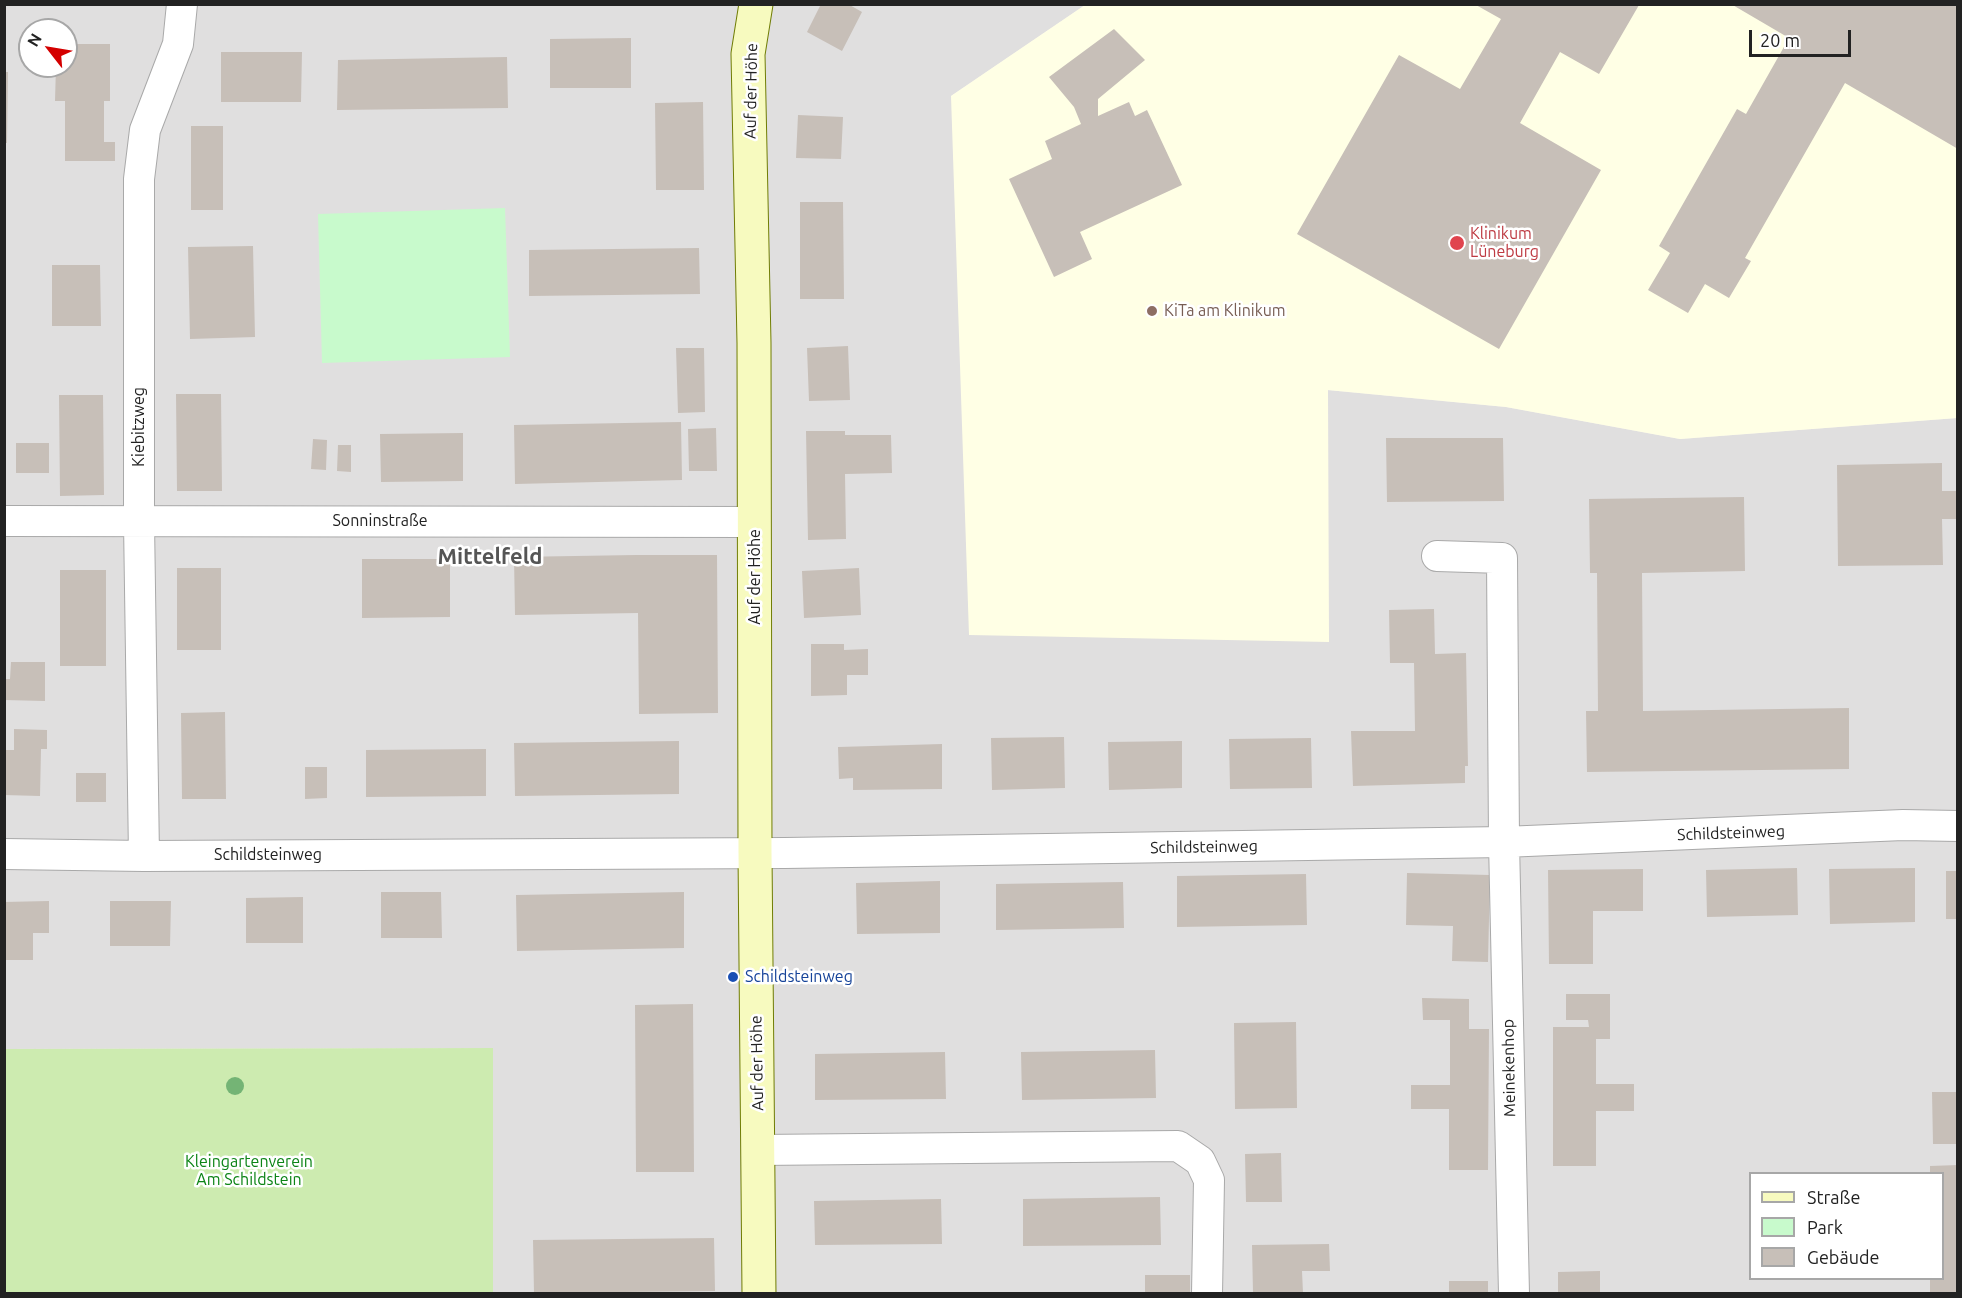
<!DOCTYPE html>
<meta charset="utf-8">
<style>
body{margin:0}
#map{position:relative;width:1962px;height:1298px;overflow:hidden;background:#f2efe9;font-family:Ubuntu,sans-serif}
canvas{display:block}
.frame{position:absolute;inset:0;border:6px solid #222;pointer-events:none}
.legend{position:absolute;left:1749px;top:1172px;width:195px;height:108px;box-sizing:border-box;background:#fff;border:2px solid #a7a7a7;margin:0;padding:8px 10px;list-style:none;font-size:18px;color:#222}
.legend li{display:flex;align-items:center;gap:12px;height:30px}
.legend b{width:30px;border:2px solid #a7a7a7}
.north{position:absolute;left:18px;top:18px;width:60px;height:60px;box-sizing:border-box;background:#fff;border:2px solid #a7a7a7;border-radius:50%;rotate:301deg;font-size:16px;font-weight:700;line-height:24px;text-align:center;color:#222}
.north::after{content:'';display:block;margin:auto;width:21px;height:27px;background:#d40000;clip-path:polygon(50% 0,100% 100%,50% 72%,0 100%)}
.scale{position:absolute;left:1749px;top:30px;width:102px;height:27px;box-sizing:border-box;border:3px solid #222;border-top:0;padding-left:8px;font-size:18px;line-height:21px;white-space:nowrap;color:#222;-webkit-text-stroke:4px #fff;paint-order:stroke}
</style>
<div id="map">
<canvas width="1962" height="1298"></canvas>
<div class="frame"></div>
<ul class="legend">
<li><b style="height:8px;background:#f7fabf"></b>Straße</li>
<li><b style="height:16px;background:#c8facc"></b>Park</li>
<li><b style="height:16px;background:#c7bfb8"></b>Gebäude</li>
</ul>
<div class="north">N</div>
<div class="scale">20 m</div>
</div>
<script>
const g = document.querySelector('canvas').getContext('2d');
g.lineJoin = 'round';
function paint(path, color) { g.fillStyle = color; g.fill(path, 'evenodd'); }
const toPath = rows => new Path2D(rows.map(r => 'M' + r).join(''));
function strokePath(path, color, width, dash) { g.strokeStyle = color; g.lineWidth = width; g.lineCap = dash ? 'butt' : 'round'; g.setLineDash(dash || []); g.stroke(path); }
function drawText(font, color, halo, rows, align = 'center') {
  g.font = font + ' Ubuntu,sans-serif'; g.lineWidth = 5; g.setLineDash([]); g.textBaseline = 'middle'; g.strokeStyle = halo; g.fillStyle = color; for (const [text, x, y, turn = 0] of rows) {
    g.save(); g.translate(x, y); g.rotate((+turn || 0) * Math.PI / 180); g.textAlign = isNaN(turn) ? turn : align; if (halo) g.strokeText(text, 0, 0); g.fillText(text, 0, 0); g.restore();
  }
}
const residential = toPath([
 [4,5,1085,5,951,96,1328,642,1327,390,1506,407,1680,439,1957,418,1957,1293,493,1293,493,1048,5,1049],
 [30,30,66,30,66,66,30,66],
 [1750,1174,1942,1174,1942,1278,1750,1278]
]);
const education = toPath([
 [1085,5,1957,5,1957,418,1680,439,1506,407,1328,390,1329,642,969,635,951,96]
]);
const grass = toPath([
 [493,1048,493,1293,5,1293,5,1049]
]);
const park = toPath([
 [505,208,510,357,322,363,318,214]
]);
const building = toPath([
 [821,4,848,4,862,12,842,51,807,32],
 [1731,4,1958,4,1958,149,1845,83,1745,258,1751,261,1729,298,1705,284,1688,313,1648,290,1670,253,1659,246,1737,109,1746,114,1789,38],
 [1476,5,1639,5,1599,74,1560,52,1520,123,1601,170,1499,349,1297,234,1399,55,1460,89,1501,19],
 [1114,29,1145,60,1098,99,1098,116,1129,102,1135,116,1147,110,1182,185,1080,232,1092,259,1054,277,1009,179,1052,159,1045,141,1081,124,1074,107,1049,77],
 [631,38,631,88,550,88,550,39],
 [66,44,110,44,110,101,104,101,104,142,115,142,115,161,65,161,65,101,55,101,56,66,66,66],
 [221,52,302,52,301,102,221,102],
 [507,57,508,108,337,110,338,60],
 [4,72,8,72,7,143,4,143],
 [703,102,704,190,656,190,655,103],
 [798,115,843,117,841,159,796,158],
 [191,126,223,126,223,210,191,210],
 [800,202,843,202,844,299,800,299],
 [253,246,255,337,190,339,188,247],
 [699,248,700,294,529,296,529,250],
 [52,265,100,265,101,326,52,326],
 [848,346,850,400,809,401,807,348],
 [676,348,704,348,705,412,678,413],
 [176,394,221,394,222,491,177,491],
 [59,395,103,395,104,495,60,496],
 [681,422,682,480,515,484,514,425],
 [716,428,717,471,689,471,688,429],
 [806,431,845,431,845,435,891,435,892,473,845,474,846,539,808,540],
 [463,433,463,481,381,482,380,434],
 [1386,438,1503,438,1504,501,1387,502],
 [313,439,327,440,326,470,311,469],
 [16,443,49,443,49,473,16,473],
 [338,445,351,445,351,472,337,471],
 [1942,463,1942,491,1958,491,1958,519,1942,519,1943,565,1838,566,1837,465],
 [1744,497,1745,571,1642,573,1643,711,1849,708,1849,769,1587,772,1586,711,1598,711,1597,573,1590,573,1589,499],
 [636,555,717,555,718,713,639,714,638,613,515,615,514,557],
 [362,559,450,559,450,617,362,618],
 [177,568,221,568,221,650,177,650],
 [859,568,861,615,804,618,802,571],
 [60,570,106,570,106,666,60,666],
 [1434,609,1435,654,1466,653,1468,766,1465,766,1465,783,1353,786,1351,731,1415,731,1414,663,1390,663,1389,610],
 [811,644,844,644,844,650,868,649,868,675,847,675,847,695,811,696],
 [11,662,45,662,45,701,4,700,4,679,10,679],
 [225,712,226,799,182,799,181,713],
 [14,729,47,730,47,749,41,749,40,796,4,795,4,750,14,750],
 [1064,737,1065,788,992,790,991,738],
 [1311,738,1312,788,1230,789,1229,739],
 [679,741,679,794,515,796,514,743],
 [1182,741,1182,788,1109,790,1108,742],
 [942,744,942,789,853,790,853,778,839,779,838,747],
 [486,749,486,796,366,797,366,750],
 [305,767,327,767,327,798,305,799],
 [76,773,106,773,106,802,76,802],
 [1797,868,1798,915,1707,917,1706,870],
 [1915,868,1915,922,1830,924,1829,869],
 [1643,869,1643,911,1593,911,1593,964,1549,964,1548,870],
 [1946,871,1958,871,1958,919,1946,919],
 [1407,873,1490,875,1488,962,1452,961,1453,926,1406,925],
 [1306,874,1307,925,1177,927,1177,876],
 [940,881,940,933,857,934,856,883],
 [1123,882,1124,928,996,930,996,884],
 [381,892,441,892,442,938,381,938],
 [684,892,684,948,517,951,516,895],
 [303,897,303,943,246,943,246,898],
 [49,901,49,933,33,933,33,960,4,960,4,902],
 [110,901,171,901,170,946,110,946],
 [1566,994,1610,994,1610,1039,1596,1039,1596,1084,1634,1084,1634,1111,1596,1111,1596,1166,1553,1166,1553,1027,1589,1027,1588,1020,1566,1020],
 [1422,998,1469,999,1469,1029,1489,1029,1488,1170,1449,1170,1449,1109,1411,1109,1411,1085,1450,1085,1450,1020,1423,1020],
 [693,1004,694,1172,636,1172,635,1005],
 [1296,1022,1297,1108,1235,1109,1234,1023],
 [1155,1050,1156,1098,1022,1100,1021,1052],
 [945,1052,946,1099,815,1100,815,1054],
 [1932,1092,1958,1092,1958,1144,1933,1144],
 [1281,1153,1282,1202,1246,1202,1245,1154],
 [1958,1165,1958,1293,1930,1293,1930,1278,1942,1278,1942,1173,1930,1173,1930,1166],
 [1160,1197,1161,1245,1023,1246,1023,1199],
 [941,1199,942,1244,815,1245,814,1201],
 [714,1238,715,1291,534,1293,533,1240],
 [1329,1244,1330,1271,1302,1271,1303,1293,1253,1293,1252,1245],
 [1600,1271,1600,1293,1558,1293,1558,1272],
 [1145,1275,1190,1275,1190,1293,1145,1293],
 [1449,1281,1488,1281,1488,1293,1449,1293]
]);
const street = toPath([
 [4,521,755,522],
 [1437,556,1502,558,1504,842,1514,1294],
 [4,854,144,856,785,853,1504,842,1903,825,1958,826],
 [144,856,139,522,139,179,145,130,178,44,182,4],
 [758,1150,1178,1146,1200,1161,1209,1180,1207,1294]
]);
const secondary = toPath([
 [756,4,748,54,754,343,755,853,759,1294]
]);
const trees = [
 [235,1086]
];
const markers = [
 [1457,243,8,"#e0444e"],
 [1152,311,6,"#8d6e63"],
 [733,977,6,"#1a4fb4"]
];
const streetNames = [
 ["Auf der Höhe",751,91,-89],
 ["Kiebitzweg",139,427,-90],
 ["Sonninstraße",380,521],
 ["Auf der Höhe",755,577,-90],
 ["Schildsteinweg",1731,833,-2],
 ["Schildsteinweg",1204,847,-1],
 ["Schildsteinweg",268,855],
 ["Auf der Höhe",757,1063,-91],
 ["Meinekenhop",1509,1068,-91]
];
const healthNames = [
 ["Klinikum",1470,234],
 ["Lüneburg",1470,252]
];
const educationNames = [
 ["KiTa am Klinikum",1164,311]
];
const transitNames = [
 ["Schildsteinweg",745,977]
];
const parkNames = [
 ["Kleingartenverein",249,1162],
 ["Am Schildstein",249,1180]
];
const districtNames = [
 ["Mittelfeld",490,557]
];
paint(residential, '#e0dfdf');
paint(education, '#ffffe5');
paint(grass, '#cdebb0');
paint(park, '#c8facc');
paint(building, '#c7bfb8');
strokePath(street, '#a9a9a9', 32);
strokePath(secondary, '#707d05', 35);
strokePath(street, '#fff', 30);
strokePath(secondary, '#f7fabf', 33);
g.fillStyle = '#74b475';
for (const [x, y] of trees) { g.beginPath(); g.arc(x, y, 9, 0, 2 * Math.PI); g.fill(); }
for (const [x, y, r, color] of markers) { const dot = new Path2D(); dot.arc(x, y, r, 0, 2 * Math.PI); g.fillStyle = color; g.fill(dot); strokePath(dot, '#fff', 2); }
drawText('16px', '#222', '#fff', streetNames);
drawText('16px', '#be3a42', '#fff', healthNames, 'left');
drawText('16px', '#785e54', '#fff', educationNames, 'left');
drawText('16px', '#164399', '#fff', transitNames, 'left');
drawText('16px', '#0c8416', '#fff', parkNames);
drawText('bold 22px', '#555', '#fff', districtNames);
</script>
